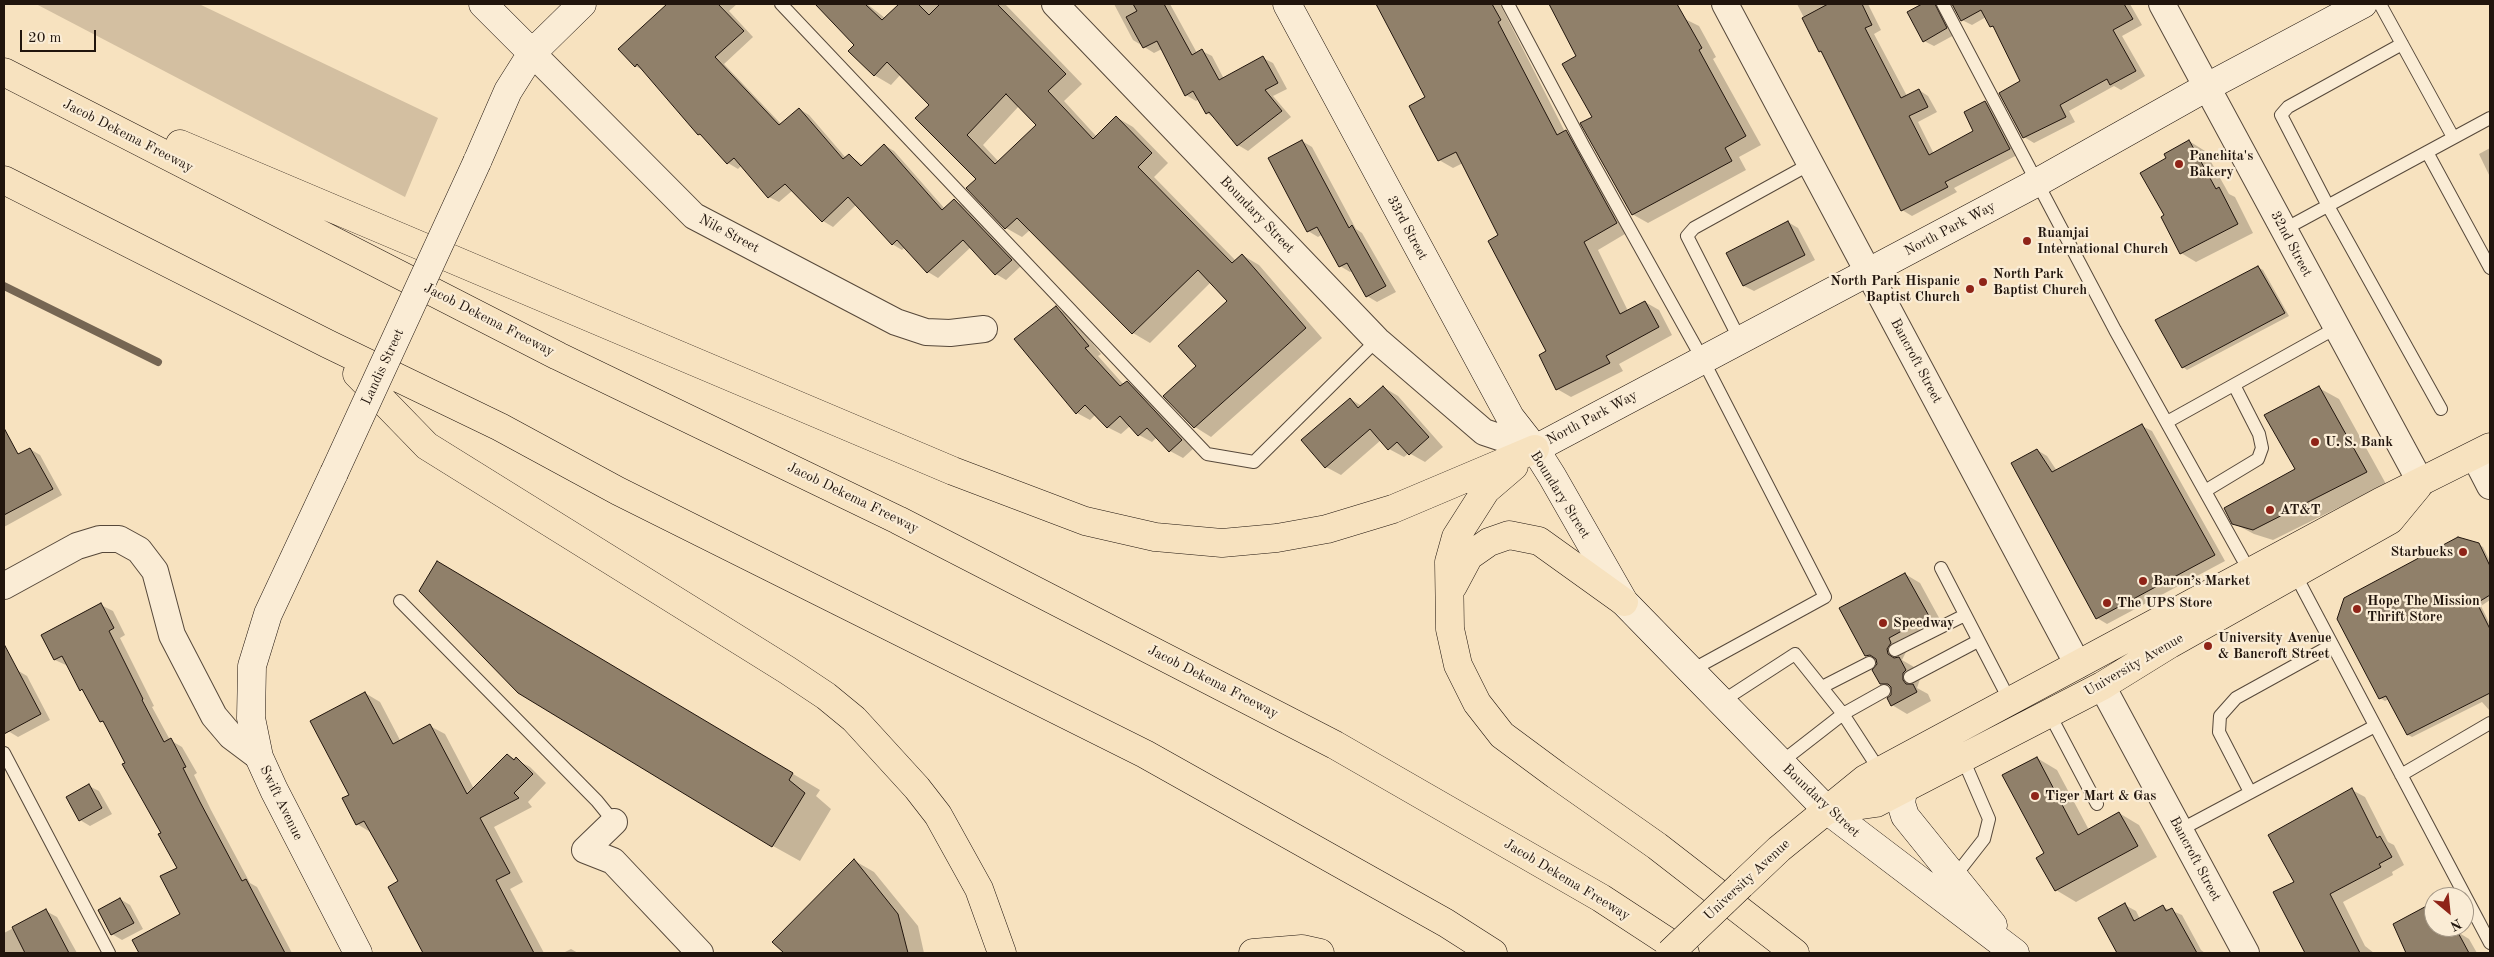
<!DOCTYPE html>
<meta charset="utf-8">
<style>
body{margin:0}
#map{position:relative;width:2494px;height:957px;overflow:hidden;background:#f7e2bf;font-family:"Old Standard TT",serif}
canvas{display:block}
.frame{position:absolute;inset:0;border:5px solid #21150d;pointer-events:none}
.north{position:absolute;left:2424px;top:887px;width:50px;height:50px;box-sizing:border-box;background:#faecd5;border:1px solid #a39685;border-radius:50%;rotate:152deg;font-size:14px;font-weight:700;line-height:20px;text-align:center;color:#21150d}
.north::after{content:'';display:block;margin:auto;width:18px;height:22px;background:#8f2418;clip-path:polygon(50% 0,100% 100%,50% 72%,0 100%)}
.scale{position:absolute;left:20px;top:30px;width:76px;height:22px;box-sizing:border-box;border:2px solid #21150d;border-top:0;padding-left:6px;font-size:15px;line-height:18px;white-space:nowrap;color:#21150d;-webkit-text-stroke:4px #faecd5;paint-order:stroke}
</style>
<div id="map">
<canvas width="2494" height="957"></canvas>
<div class="frame"></div>
<div class="north">N</div>
<div class="scale">20 m</div>
</div>
<script>
const g = document.querySelector('canvas').getContext('2d');
g.lineJoin = 'round';
function paint(path, color) { g.fillStyle = color; g.fill(path, 'evenodd'); }
const toPath = rows => new Path2D(rows.map(r => 'M' + r).join(''));
function strokePath(path, color, width, dash) { g.strokeStyle = color; g.lineWidth = width; g.lineCap = dash ? 'butt' : 'round'; g.setLineDash(dash || []); g.stroke(path); }
function drawText(font, color, halo, rows, align = 'center') {
  g.font = font + ' "Old Standard TT",serif'; g.lineWidth = 4.5; g.setLineDash([]); g.textBaseline = 'middle'; g.strokeStyle = halo; g.fillStyle = color; for (const [text, x, y, turn = 0] of rows) {
    g.save(); g.translate(x, y); g.rotate((+turn || 0) * Math.PI / 180); g.textAlign = isNaN(turn) ? turn : align; if (halo) g.strokeText(text, 0, 0); g.fillText(text, 0, 0); g.restore();
  }
}
const green = toPath([
 [36,4,199,4,438,118,405,197]
]);
const shadow = toPath([
 [664,4,737,4,729,11,753,37,724,64,781,124,799,109,809,115,846,158,849,155,863,165,884,145,894,151,945,209,955,201,964,206,1021,266,1006,280,996,274,971,247,938,278,928,272,905,247,902,250,892,244,856,205,833,227,823,221,793,190,779,202,769,197,742,165,738,169,728,163,705,138,699,134,645,71,635,66,666,6],
 [815,4,867,4,885,18,900,4,1005,4,1082,84,1064,101,1097,137,1116,117,1133,127,1168,163,1154,177,1236,261,1242,255,1259,265,1322,338,1211,437,1195,427,1165,396,1198,366,1229,301,1211,282,1150,343,1133,333,1030,230,1022,237,1006,228,931,105,901,74,891,85,874,75,856,45],
 [1019,106,1038,125,999,162,983,145],
 [1114,4,1170,4,1197,53,1202,51,1212,56,1224,79,1263,58,1273,63,1287,89,1273,96,1291,117,1248,151,1238,145,1216,119,1207,113,1199,99,1196,101,1186,95,1162,49,1154,53,1133,40],
 [1378,4,1500,4,1565,132,1580,140,1630,231,1598,250,1628,311,1645,302,1659,310,1672,335,1619,364,1623,371,1571,397,1557,389,1547,352,1500,236,1463,163,1453,168,1439,160,1427,98],
 [1554,4,1675,4,1683,18,1699,26,1716,57,1713,59,1761,145,1739,157,1746,170,1648,223,1632,214,1594,117,1578,56,1551,5],
 [1797,4,1868,4,1881,30,1874,34,1907,96,1919,90,1928,96,1937,112,1918,122,1934,154,1975,132,1985,102,1995,108,2019,154,1954,188,1957,192,1912,216,1902,210],
 [1925,4,1941,4,1956,34,1934,46,1924,41,1909,12],
 [1953,4,2130,4,2142,25,2122,36,2145,76,2121,90,2114,86,2069,111,2075,122,2034,143,2024,137,2022,81,1997,29,1991,26,1986,17,1972,25,1962,20],
 [1302,141,1312,147,1356,229,1362,233,1396,292,1377,302,1367,296,1353,270,1350,272,1340,266,1323,234,1318,237,1308,231],
 [2189,141,2205,151,2229,194,2235,197,2253,233,2196,262,2181,253,2165,216],
 [2490,148,2490,177,2479,154],
 [1788,222,1798,228,1815,260,1754,291,1744,286,1728,253],
 [2258,267,2263,270,2289,316,2187,370,2183,367],
 [1056,308,1069,315,1101,354,1098,356,1124,385,1127,383,1140,390,1194,448,1183,458,1170,451,1157,437,1152,442,1139,435,1130,426,1121,434,1107,427,1096,414,1090,420,1077,413],
 [1383,387,1398,396,1443,447,1425,462,1409,453,1404,457,1389,449,1381,440,1341,475,1326,467,1350,399,1362,406],
 [2319,388,2339,399,2386,484,2273,540,2254,534,2233,523,2297,470],
 [2142,426,2152,431,2225,561,2107,624,2097,618,2037,450,2047,456,2057,471],
 [30,449,40,455,62,495,4,527,4,471],
 [2478,544,2483,547,2490,561,2490,600,2481,606,2490,624,2490,711,2482,702,2412,737,2408,735,2389,699,2385,701,2380,698],
 [1905,574,1920,583,1943,625,1903,646,1906,652,1902,660,1914,667,1920,679,1917,688,1928,694,1931,701,1907,714,1892,705,1892,690,1881,683,1878,662,1866,655],
 [464,578,820,790,816,796,831,809,800,861,773,846],
 [101,605,113,611,125,635,120,638,154,706,152,707,170,740,182,747,197,773,194,775,211,810,250,883,257,887,292,953,140,953,133,940,181,915,178,868,106,724,101,721,68,666,55,660,43,636],
 [17,670,27,676,50,720,18,737,8,731,4,734,4,677],
 [365,693,380,702,401,742,430,726,445,734,474,789,507,755,530,767,546,783,528,802,532,807,494,827,523,882,510,889,544,953,425,953,390,887,400,882,372,833,357,824,344,799,351,795],
 [2037,758,2057,770,2089,830,2119,813,2139,825,2157,857,2076,902,2056,890,2045,854],
 [89,786,99,791,112,814,90,826,80,820],
 [2352,790,2365,797,2388,842,2394,845,2404,865,2392,872,2393,875,2343,902,2365,946,2374,953,2307,953,2274,893,2295,882],
 [855,861,874,872,918,926,924,953,785,953,774,942],
 [120,899,130,905,143,929,122,940,112,934],
 [2125,905,2136,911,2140,919,2163,907,2182,915,2201,950,2205,953,2119,953,2100,919],
 [46,911,57,917,77,953,4,953,4,933],
 [2395,925,2457,927,2461,934,2469,939,2477,953,2408,953],
 [571,949,578,953,563,953]
]);
const stream = toPath([
 [4,286,158,362]
]);
const building = toPath([
 [667,4,718,4,744,31,715,57,779,125,799,108,843,159,849,154,861,166,884,144,942,210,954,199,1012,260,995,275,963,240,927,273,897,240,892,245,848,197,822,222,785,184,768,198,734,158,727,164,700,134,698,135,637,64,635,67,618,49,667,4],
 [815,4,865,4,882,20,899,4,918,4,929,15,940,4,997,4,1066,74,1048,91,1093,139,1116,116,1152,153,1138,167,1232,263,1242,254,1306,328,1194,428,1163,396,1196,366,1178,346,1227,301,1198,270,1132,334,1017,218,1005,229,966,188,976,179,915,118,929,105,887,62,874,76,848,51,854,45,815,4],
 [1006,94,1036,125,995,164,967,135,1006,94],
 [1133,4,1164,4,1192,55,1202,49,1219,80,1263,56,1278,83,1265,90,1282,111,1237,146,1209,112,1206,114,1193,91,1185,96,1157,41,1143,48,1126,17,1137,11,1133,4],
 [1376,4,1492,4,1501,20,1498,22,1557,135,1566,130,1617,223,1584,242,1620,314,1645,301,1659,327,1606,356,1610,363,1556,390,1539,355,1546,351,1488,241,1498,235,1456,152,1438,161,1422,131,1409,106,1425,97,1376,4],
 [1549,4,1677,4,1702,48,1699,50,1746,136,1725,148,1732,161,1632,215,1580,123,1592,117,1562,64,1576,56,1549,4],
 [1828,4,1862,4,1872,25,1865,28,1901,98,1919,89,1928,107,1909,116,1929,155,1973,131,1964,112,1985,101,2010,149,1945,182,1948,187,1901,211,1821,51,1819,52,1802,18,1828,4],
 [1922,4,1935,4,1947,28,1923,42,1907,12,1922,4],
 [1952,4,2124,4,2133,19,2113,30,2136,71,2110,85,2107,79,2060,105,2066,117,2023,138,1999,93,2020,81,1993,26,1990,27,1981,10,1961,21,1952,4],
 [1302,140,1349,228,1352,225,1386,286,1366,297,1347,263,1339,267,1317,227,1307,232,1268,158,1302,140],
 [2189,140,2216,189,2219,187,2238,224,2180,254,2161,217,2164,215,2140,173,2166,158,2164,154,2189,140],
 [1788,221,1805,255,1743,286,1726,253,1788,221],
 [2258,266,2285,313,2182,368,2155,320,2258,266],
 [1056,306,1089,346,1085,348,1120,386,1127,381,1182,440,1169,452,1147,428,1138,436,1120,416,1107,428,1085,405,1076,414,1014,339,1056,306],
 [1383,386,1429,437,1409,455,1397,442,1388,450,1370,429,1325,468,1301,440,1350,398,1358,408,1383,386],
 [2319,386,2367,472,2253,530,2232,524,2224,508,2295,469,2264,415,2319,386],
 [2142,424,2215,555,2096,619,2011,463,2037,449,2052,472,2142,424],
 [4,428,18,454,30,448,53,489,4,515,4,428],
 [2458,537,2479,543,2490,566,2490,595,2477,603,2490,629,2490,693,2407,735,2386,696,2379,699,2337,619,2344,598,2458,537],
 [437,561,793,773,789,780,805,793,772,847,518,693,419,591,437,561],
 [1905,573,1929,616,1889,638,1891,643,1887,649,1888,654,1894,658,1899,657,1906,670,1903,673,1903,680,1906,684,1913,684,1917,692,1891,706,1887,698,1891,695,1891,687,1888,684,1880,684,1872,670,1877,664,1876,659,1870,655,1865,656,1839,608,1905,573],
 [101,603,114,628,109,631,143,699,142,700,164,742,171,738,186,767,183,768,200,802,242,881,246,879,285,953,139,953,132,940,180,914,160,876,177,868,158,834,161,833,122,764,125,763,103,721,100,722,82,689,80,691,62,656,54,660,41,635,101,603],
 [4,644,41,714,4,734,4,644],
 [365,692,393,744,430,724,467,794,507,754,514,760,516,757,533,774,514,793,519,798,480,818,510,873,496,880,534,953,423,953,388,887,398,881,364,821,356,825,342,798,349,795,310,721,365,692],
 [2037,757,2078,835,2119,812,2138,846,2055,891,2036,858,2044,853,2002,775,2037,757],
 [89,784,102,808,79,821,66,797,89,784],
 [2352,788,2377,838,2380,836,2392,857,2379,864,2381,867,2330,894,2360,953,2305,953,2273,892,2294,882,2268,835,2352,788],
 [854,859,898,914,908,953,784,953,772,942,854,859],
 [120,898,134,923,111,935,98,910,120,898],
 [2434,902,2434,927,2455,927,2469,953,2406,953,2393,924,2434,902],
 [2125,903,2134,921,2163,905,2166,911,2172,908,2197,953,2117,953,2098,918,2125,903],
 [46,909,69,953,25,953,12,927,46,909]
]);
const lane = toPath([
 [781,4,1207,454,1254,462,1377,340],
 [1508,4,1583,145,1703,360,1825,597,1690,671],
 [1943,4,2115,330,2250,572],
 [2380,4,2453,137],
 [2402,44,2288,107,2281,115,2328,206,2441,409],
 [2427,152,2490,268],
 [2283,230,2490,118],
 [1740,340,1687,236,1694,228,1810,164],
 [2167,422,2336,328],
 [2205,491,2258,459,2262,448,2259,434,2234,385],
 [1941,568,2010,701],
 [2295,574,2490,943],
 [400,601,597,801,614,822],
 [1895,650,1965,615],
 [1910,677,1978,641],
 [1822,687,1869,663],
 [1721,702,1795,654,1843,714,1780,763],
 [2049,713,2097,804],
 [4,753,109,953],
 [1880,771,1843,714,1884,691],
 [2401,775,2490,723],
 [2250,792,2219,732,2220,716,2236,698,2332,645],
 [2180,830,2375,726],
 [1955,876,1984,839,1989,819,1963,759]
]);
const street = toPath([
 [1055,4,1377,340,1484,432,1535,449],
 [1725,4,2078,665],
 [2162,4,2421,483],
 [532,53,694,216,896,322,926,332,950,333,984,329],
 [2474,455,2490,486],
 [4,586,77,546,100,539,119,539,139,550,155,571,172,635,214,716,231,736,259,757],
 [2102,686,2246,953],
 [614,822,585,850,613,861,700,953]
]);
const secondary = toPath([
 [483,4,532,53],
 [1287,4,1510,417,1535,449,1552,476,1624,602,1827,810,2015,953],
 [477,162,508,91,532,53,582,4],
 [1535,449,2038,182,2207,87,2363,4],
 [334,473,268,614,252,666,251,718,259,757,274,790,358,953],
 [1903,790,1901,803,1905,816,1993,925]
]);
const primary = toPath([
 [1827,810,1876,803,2102,686,2170,644,2390,520,2418,486],
 [1741,885,1779,849,1865,779,2380,502,2490,447]
]);
const highway = toPath([
 [4,72,558,356,898,520,1335,745,1601,898,1685,953],
 [180,144,953,471,1085,521,1155,537,1222,543,1277,538,1327,529,1393,509,1535,449],
 [4,180,328,344,500,427,618,491,1145,754,1446,923,1493,953],
 [357,374,427,446,787,670,826,696,854,719,917,788,938,815,979,889,1002,953],
 [1514,466,1486,490,1456,537,1449,562,1450,629,1458,665,1477,703,1502,735,1556,775,1657,846,1795,953],
 [1453,586,1469,556,1489,542,1509,535,1539,541,1624,602],
 [1253,953,1302,949,1320,953]
]);
const secondaryBridge = toPath([
 [334,473,477,162]
]);
const primaryBridge = toPath([
 [1670,953,1741,885]
]);
const markers = [
 [2179,164,5,"#8f2418"],
 [2027,241,5,"#8f2418"],
 [1983,282,5,"#8f2418"],
 [1970,289,5,"#8f2418"],
 [2315,442,5,"#8f2418"],
 [2270,510,5,"#8f2418"],
 [2463,552,5,"#8f2418"],
 [2143,581,5,"#8f2418"],
 [2107,603,5,"#8f2418"],
 [2357,609,5,"#8f2418"],
 [1883,623,5,"#8f2418"],
 [2208,646,5,"#8f2418"],
 [2035,796,5,"#8f2418"]
];
const streetNames = [
 ["Jacob Dekema Freeway",128,136,27],
 ["Boundary Street",1257,215,46],
 ["33rd Street",1407,228,62],
 ["North Park Way",1950,229,-28],
 ["Nile Street",729,234,28],
 ["32nd Street",2291,244,62],
 ["Jacob Dekema Freeway",489,320,27],
 ["Bancroft Street",1916,361,62],
 ["Landis Street",383,367,-65],
 ["North Park Way",1592,418,-28],
 ["Boundary Street",1560,495,58],
 ["Jacob Dekema Freeway",853,498,26],
 ["University Avenue",2134,665,-30],
 ["Jacob Dekema Freeway",1213,682,27],
 ["Boundary Street",1821,801,43],
 ["Swift Avenue",281,803,64],
 ["Bancroft Street",2195,859,62],
 ["Jacob Dekema Freeway",1567,880,31],
 ["University Avenue",1747,880,-43]
];
const poiNames = [
 ["Panchita's",2189,156],
 ["Bakery",2189,172],
 ["Ruamjai",2037,233],
 ["International Church",2037,249],
 ["North Park",1993,274],
 ["Baptist Church",1993,290],
 ["North Park Hispanic",1960,281,"right"],
 ["Baptist Church",1960,297,"right"],
 ["U. S. Bank",2325,442],
 ["AT&T",2280,510],
 ["Starbucks",2453,552,"right"],
 ["Baron’s Market",2153,581],
 ["Hope The Mission",2367,601],
 ["Thrift Store",2367,617],
 ["The UPS Store",2117,603],
 ["Speedway",1893,623],
 ["University Avenue",2218,638],
 ["& Bancroft Street",2218,654],
 ["Tiger Mart & Gas",2045,796]
];
paint(green, '#d3bfa1');
paint(shadow, '#0003');
strokePath(stream, '#766653', 8);
paint(building, '#90806a');
strokePath(building, '#21150d', 1);
strokePath(lane, '#56483a', 14);
strokePath(street, '#56483a', 28);
strokePath(secondary, '#21150d', 29);
strokePath(primary, '#21150d', 29);
strokePath(highway, '#21150d', 29);
strokePath(lane, '#faecd5', 12);
strokePath(street, '#faecd5', 26);
strokePath(secondary, '#faecd5', 28);
strokePath(primary, '#f7e2bf', 28);
strokePath(highway, '#f7e2bf', 28);
strokePath(secondaryBridge, '#21150d', 29, []);
strokePath(primaryBridge, '#21150d', 29, []);
strokePath(secondaryBridge, '#faecd5', 28);
strokePath(primaryBridge, '#f7e2bf', 28);
for (const [x, y, r, color] of markers) { const dot = new Path2D(); dot.arc(x, y, r, 0, 2 * Math.PI); g.fillStyle = color; g.fill(dot); strokePath(dot, '#faecd5', 2); }
drawText('14px', '#21150d', '#faecd5', streetNames);
drawText('bold 14px', '#21150d', '#faecd5', poiNames, 'left');
</script>
